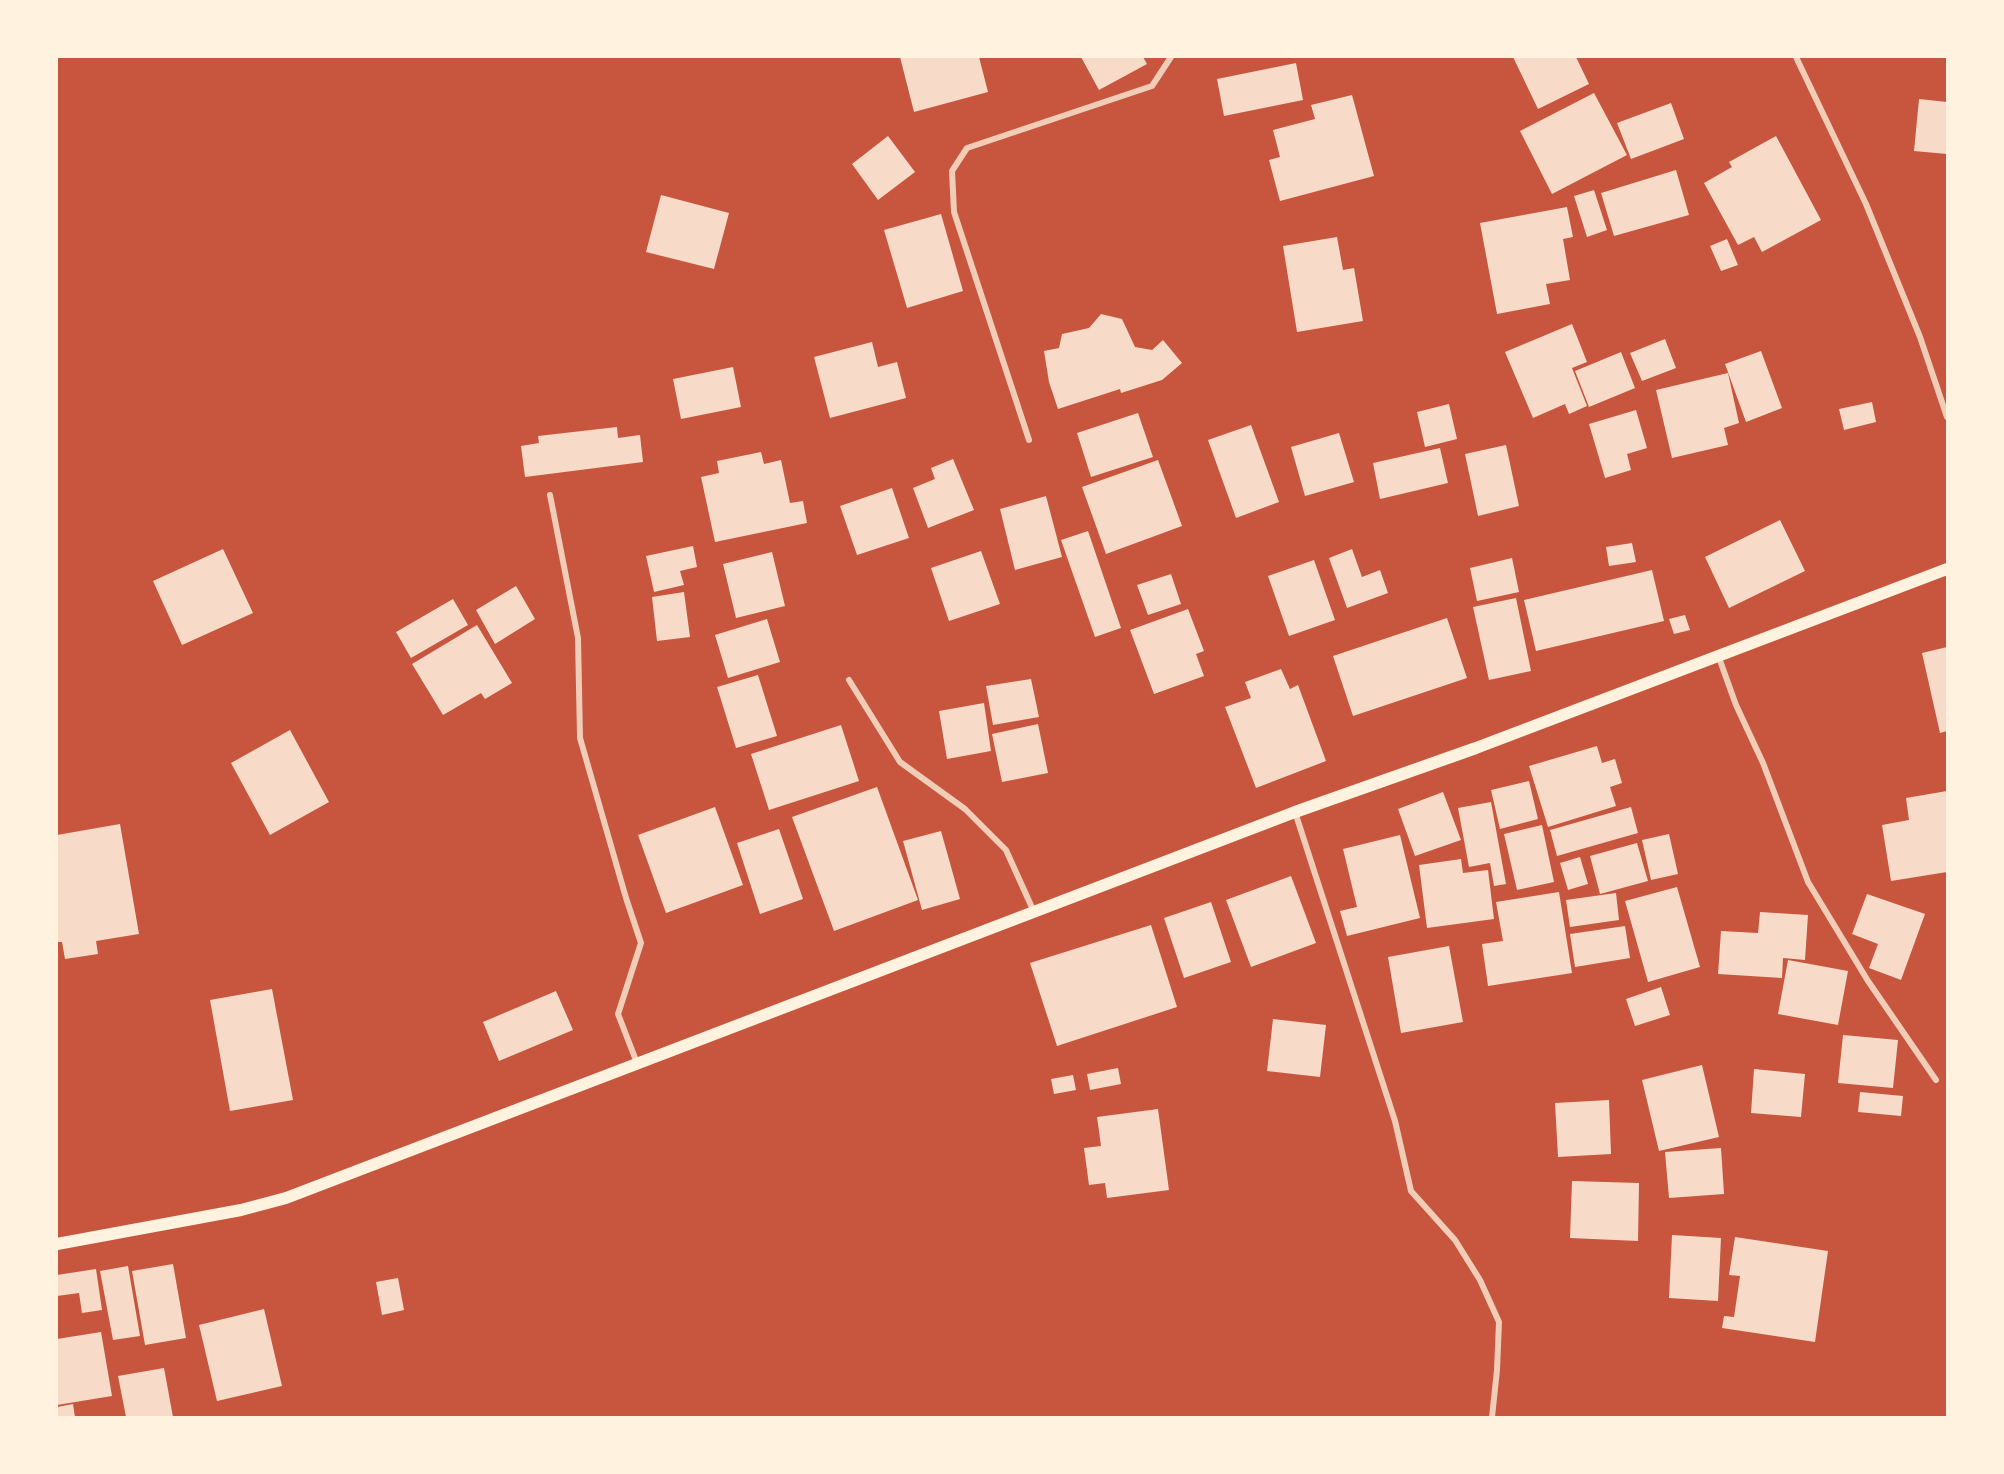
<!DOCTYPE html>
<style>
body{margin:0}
#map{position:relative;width:2004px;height:1474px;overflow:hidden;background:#c8553d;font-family:Ubuntu,sans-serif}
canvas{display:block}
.frame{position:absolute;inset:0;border:58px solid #fff3e0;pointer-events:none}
</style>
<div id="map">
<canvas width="2004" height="1474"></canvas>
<div class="frame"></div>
</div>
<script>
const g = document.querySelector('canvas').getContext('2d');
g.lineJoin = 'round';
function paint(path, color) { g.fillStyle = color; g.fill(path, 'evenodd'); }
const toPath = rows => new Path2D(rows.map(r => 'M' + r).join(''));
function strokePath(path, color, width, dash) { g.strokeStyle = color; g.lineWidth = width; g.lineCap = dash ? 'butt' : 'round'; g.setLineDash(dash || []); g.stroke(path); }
const building = toPath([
 [900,57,979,57,988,92,914,112],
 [1081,57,1143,57,1147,64,1099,90],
 [1513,57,1576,57,1589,84,1538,109],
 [1296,63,1303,100,1224,116,1217,79],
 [1594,93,1627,155,1552,194,1520,131],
 [1352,95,1374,176,1280,201,1269,160,1280,157,1273,130,1315,119,1311,105],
 [1919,99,1947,102,1947,154,1914,151],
 [1671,103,1684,139,1631,159,1617,123],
 [888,136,915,172,878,200,852,164],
 [1776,136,1821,220,1762,252,1754,237,1738,245,1704,183,1732,167,1729,162],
 [1676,170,1689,215,1614,236,1601,193],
 [1594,190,1607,230,1587,237,1574,196],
 [661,195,729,213,714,269,646,252],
 [1567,207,1573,237,1563,239,1570,280,1546,284,1550,304,1497,314,1480,223],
 [941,214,963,291,907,308,884,230],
 [1337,237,1343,270,1354,268,1363,321,1297,332,1283,246],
 [1727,239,1738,265,1721,271,1710,246],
 [1101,314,1122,319,1135,347,1152,350,1163,340,1182,363,1162,380,1121,393,1120,389,1058,409,1049,382,1044,351,1059,348,1062,334,1089,328],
 [1572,324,1587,362,1572,368,1587,406,1569,414,1565,404,1533,418,1505,352],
 [1665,339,1676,368,1642,381,1630,353],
 [872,342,878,367,897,362,906,398,830,418,814,357],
 [1761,351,1782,408,1746,422,1725,364],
 [1621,352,1635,388,1589,407,1575,371],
 [733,367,741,407,681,419,673,379],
 [1728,373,1739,423,1724,428,1728,445,1672,458,1656,390],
 [1872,402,1876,422,1844,430,1839,409],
 [1449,404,1457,439,1425,447,1417,412],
 [1636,410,1647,448,1627,454,1631,470,1605,478,1589,424],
 [1138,413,1153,457,1091,477,1077,433],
 [1251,425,1279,502,1236,518,1208,440],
 [617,427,618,438,640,435,643,462,525,477,521,446,539,443,538,436],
 [1339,433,1354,482,1305,496,1291,447],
 [1506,445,1519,506,1478,516,1465,454],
 [1440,448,1448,483,1380,499,1373,463],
 [761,452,764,464,781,460,790,503,803,501,807,523,715,542,701,477,719,473,717,461],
 [953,459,974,510,928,528,913,488,935,479,931,468],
 [1158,460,1182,526,1106,554,1082,487],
 [892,488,909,538,857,555,840,506],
 [1046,496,1062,557,1015,570,1000,509],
 [1780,520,1805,571,1729,608,1705,557],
 [1088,531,1121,628,1095,637,1061,540],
 [1632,543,1636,562,1609,566,1606,547],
 [693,546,697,567,680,571,684,585,654,592,646,556],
 [223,549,253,613,182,645,153,581],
 [1352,549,1362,577,1380,570,1388,593,1347,608,1329,558],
 [981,551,1000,604,949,621,931,568],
 [772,552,785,606,736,618,723,564],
 [1512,558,1519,592,1477,601,1470,568],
 [1314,560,1335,620,1289,636,1268,576],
 [1652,570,1664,621,1536,651,1524,600],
 [1171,574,1181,604,1148,615,1137,585],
 [516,586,535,619,495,644,476,610],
 [684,592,690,637,657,641,652,597],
 [1516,598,1531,671,1489,680,1473,607],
 [453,599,468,625,411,658,396,632],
 [1188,609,1204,651,1196,654,1204,676,1154,694,1130,630],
 [1685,615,1690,630,1674,634,1669,619],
 [1447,618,1467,678,1353,716,1333,656],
 [767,619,780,662,728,678,715,635],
 [477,625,512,683,485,699,481,693,443,715,412,664],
 [1947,647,1947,731,1940,733,1922,653],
 [1281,669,1290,689,1298,685,1326,761,1256,788,1225,707,1251,698,1245,682],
 [758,675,777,736,736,748,717,687],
 [1031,679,1039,717,993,725,986,686],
 [984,703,991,751,947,759,939,711],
 [1038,724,1048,773,1002,782,992,734],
 [841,725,859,781,769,810,751,754],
 [290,730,329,802,270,835,231,763],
 [1597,746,1602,763,1615,759,1622,783,1610,787,1616,806,1548,827,1529,766],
 [1529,781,1538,819,1500,829,1491,790],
 [877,787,918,900,834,931,792,817],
 [1947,791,1947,872,1891,881,1882,825,1909,820,1906,798],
 [1443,792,1461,840,1415,856,1398,809],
 [1491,802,1506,884,1494,886,1490,863,1469,867,1458,808],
 [715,807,743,885,666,913,638,835],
 [1631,807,1638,833,1557,856,1550,830],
 [120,824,139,934,96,941,98,954,65,959,62,942,57,942,57,835],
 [1542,825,1554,882,1517,890,1504,834],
 [779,829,803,899,760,914,737,843],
 [941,831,960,899,922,910,903,841],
 [1669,834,1678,874,1651,880,1642,840],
 [1400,835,1420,918,1347,936,1340,911,1357,907,1343,849],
 [1637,843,1648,881,1600,894,1590,856],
 [1580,857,1588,884,1568,890,1560,863],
 [1461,859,1463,873,1488,870,1494,919,1427,928,1419,865],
 [1291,876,1316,943,1251,967,1226,900],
 [1677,887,1700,967,1648,982,1625,901],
 [1559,892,1572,973,1488,986,1482,944,1503,941,1496,902],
 [1616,893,1619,920,1570,927,1566,900],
 [1867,894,1925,914,1901,980,1869,968,1878,944,1852,934],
 [1211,902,1231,962,1184,978,1164,918],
 [1760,912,1808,915,1805,960,1783,958,1782,978,1718,974,1721,931,1758,933],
 [1151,925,1177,1007,1057,1046,1030,963],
 [1625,926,1630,958,1575,967,1570,934],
 [1449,946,1463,1022,1401,1033,1388,957],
 [1788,960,1848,971,1838,1025,1778,1014],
 [1661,987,1670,1015,1635,1026,1626,999],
 [272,989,293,1100,230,1111,210,1000],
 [556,991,573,1030,499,1061,483,1022],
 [1273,1019,1326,1025,1320,1077,1267,1071],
 [1843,1035,1898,1040,1893,1088,1838,1083],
 [1702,1065,1719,1137,1659,1151,1642,1080],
 [1118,1068,1121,1084,1090,1090,1087,1074],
 [1754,1069,1805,1074,1801,1117,1751,1113],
 [1073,1075,1076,1090,1054,1094,1051,1079],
 [1860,1092,1903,1096,1901,1116,1858,1112],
 [1609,1100,1611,1154,1558,1157,1555,1103],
 [1158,1109,1169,1190,1107,1198,1105,1183,1089,1185,1084,1148,1101,1146,1097,1117],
 [1721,1148,1724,1194,1669,1198,1665,1152],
 [1572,1181,1639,1183,1638,1241,1570,1238],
 [1672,1235,1721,1238,1718,1301,1669,1298],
 [1735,1237,1828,1251,1815,1342,1722,1328,1724,1316,1734,1317,1740,1276,1729,1275],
 [173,1264,186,1338,145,1345,132,1271],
 [128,1266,140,1336,113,1340,100,1271],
 [96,1269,102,1310,82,1313,79,1293,57,1296,57,1275],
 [398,1278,404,1310,382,1315,376,1282],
 [264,1309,282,1386,217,1401,199,1325],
 [101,1332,112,1396,57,1405,57,1339],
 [164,1368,173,1417,126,1417,118,1376],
 [73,1404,75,1417,57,1417,57,1407]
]);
const minor = toPath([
 [1796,57,1866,204,1920,337,1947,417],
 [1029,440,954,212,952,171,967,148,1152,86,1171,57],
 [550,495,578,638,580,738,626,898,641,943,618,1014,637,1063],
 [1718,655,1736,705,1763,763,1808,882,1868,981,1936,1080],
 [849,680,900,762,965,809,1006,850,1034,912],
 [1295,812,1395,1121,1411,1191,1455,1240,1480,1280,1499,1322,1497,1370,1492,1417]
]);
const secondary = toPath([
 [57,1244,241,1210,286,1198,1295,812,1476,748,1947,569]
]);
paint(building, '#f7dbc8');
strokePath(minor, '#f1ccb7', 6);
strokePath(secondary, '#fff3e0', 12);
</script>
